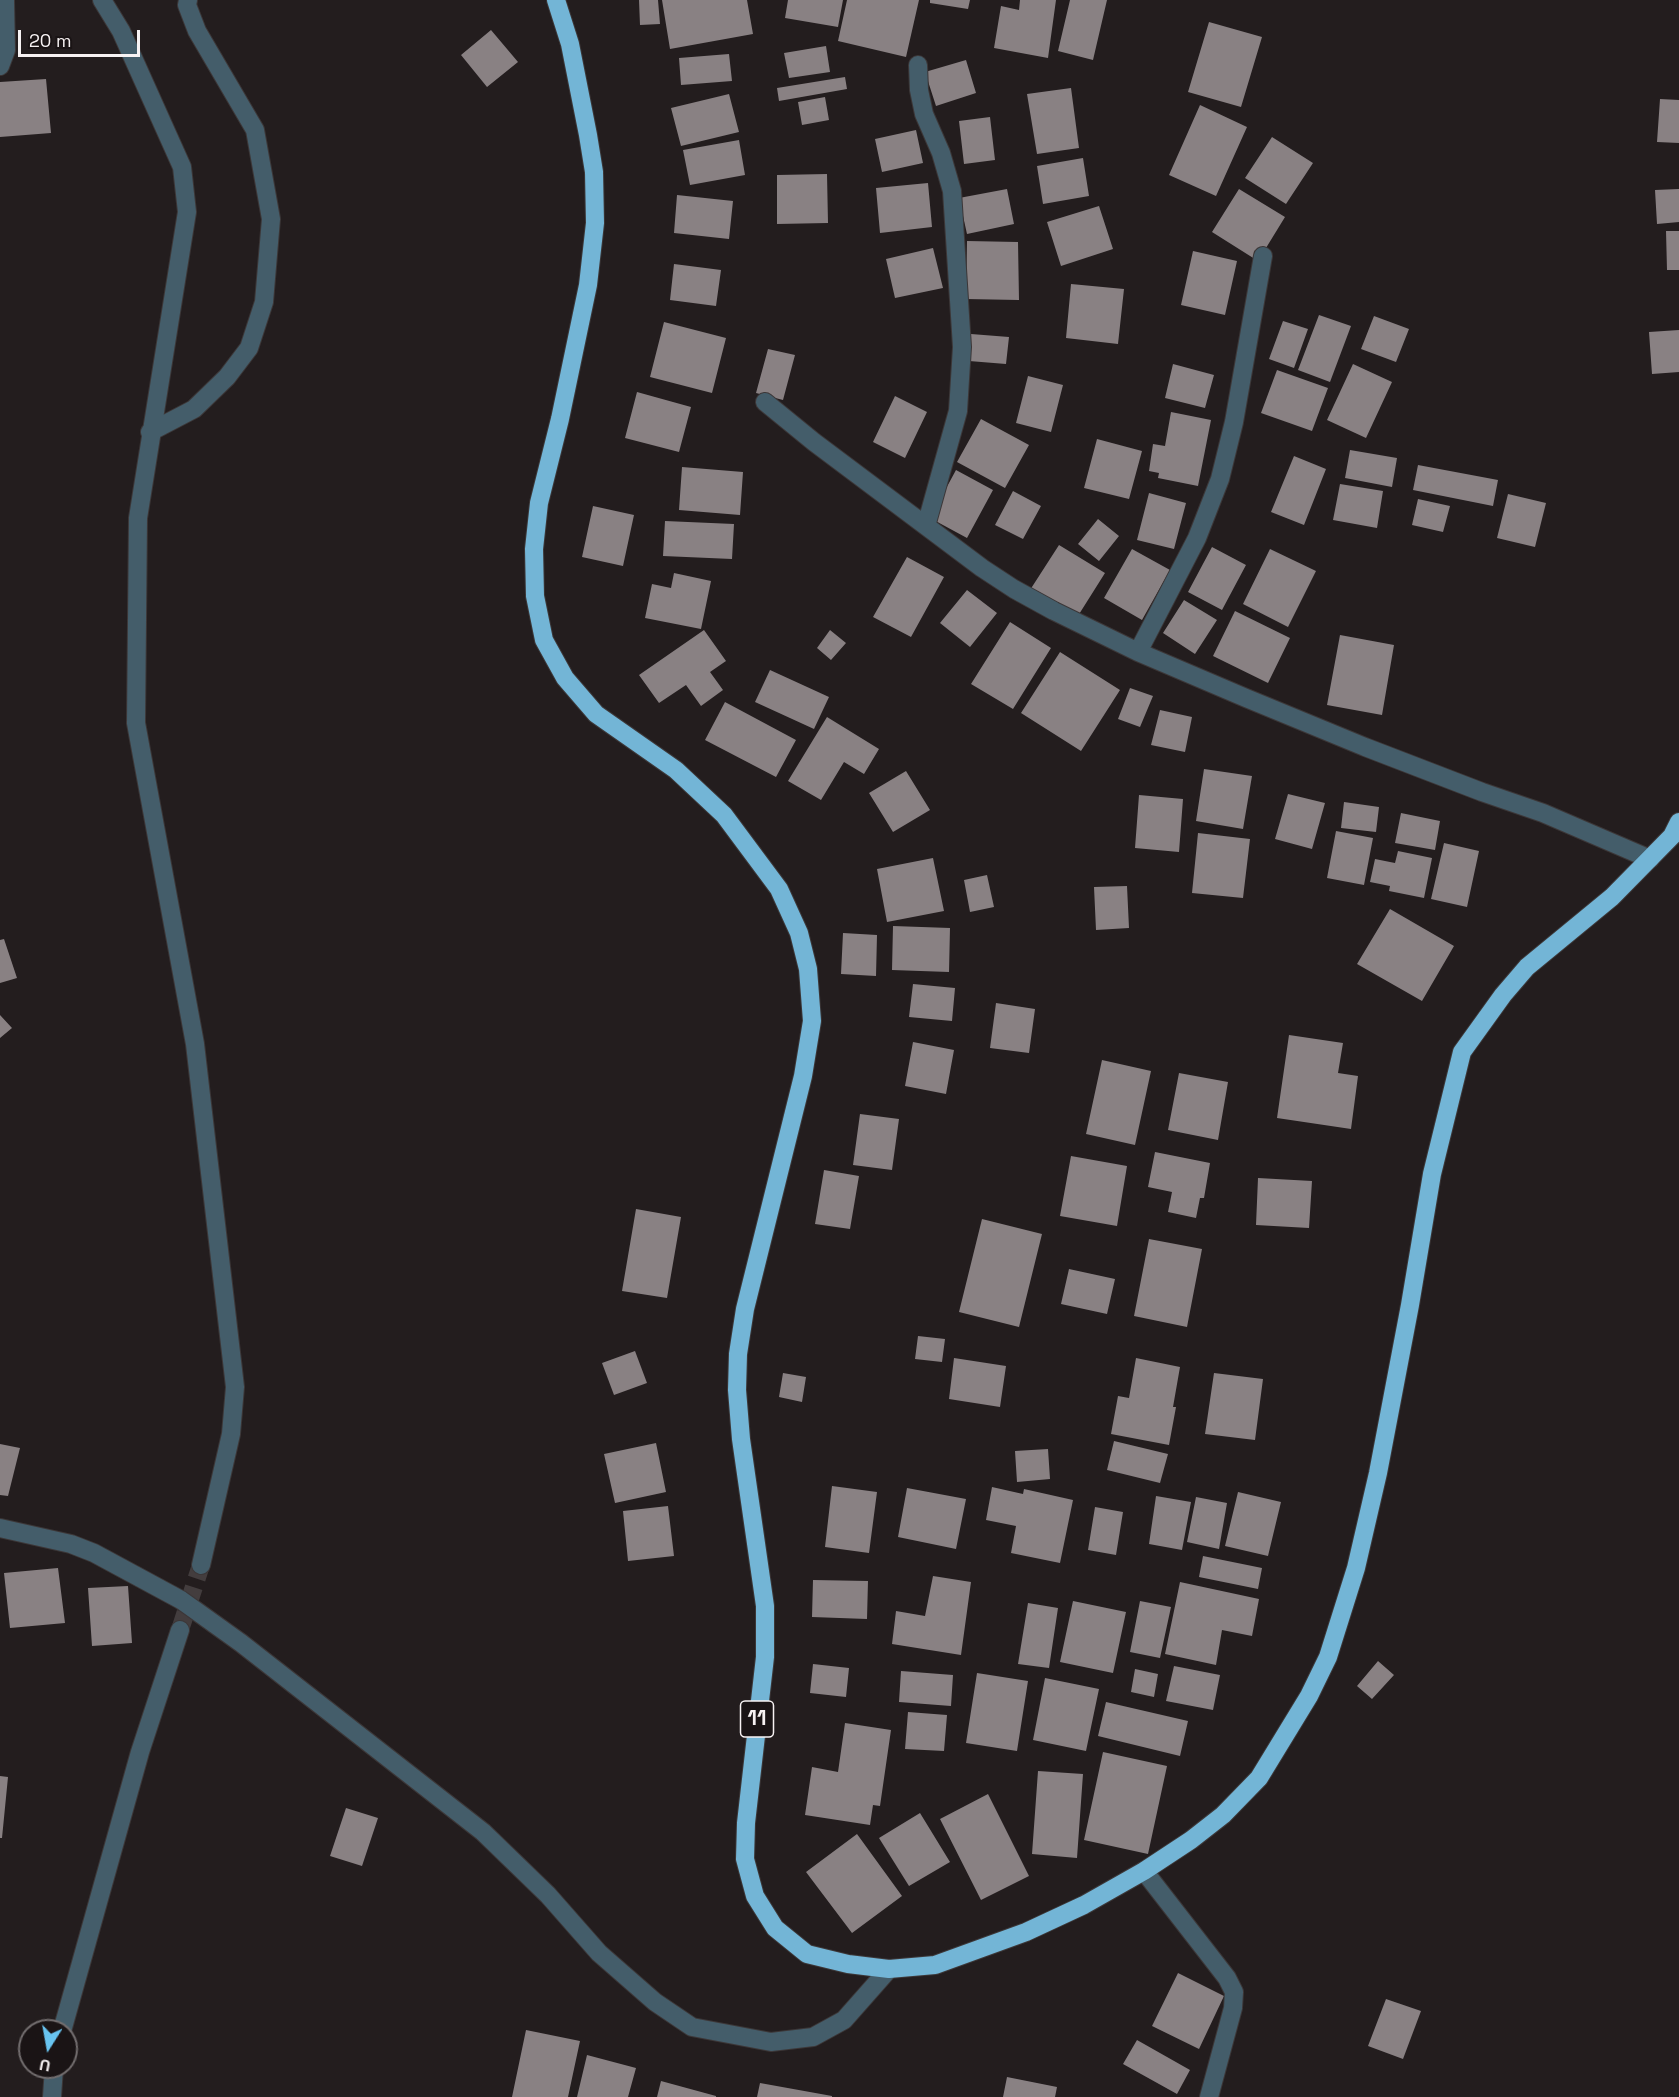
<!DOCTYPE html>
<style>
body{margin:0}
#map{position:relative;width:1679px;height:2097px;overflow:hidden;background:#231d1e;font-family:"Space Grotesk",sans-serif}
canvas{display:block}
.north{position:absolute;left:18px;top:2019px;width:60px;height:60px;box-sizing:border-box;background:#1a1415;border:2px solid #726d6e;border-radius:50%;rotate:191deg;font-size:16px;font-weight:700;line-height:24px;text-align:center;color:#f7f2f3}
.north::after{content:'';display:block;margin:auto;width:21px;height:27px;background:#68c4f0;clip-path:polygon(50% 0,100% 100%,50% 72%,0 100%)}
.scale{position:absolute;left:18px;top:30px;width:122px;height:27px;box-sizing:border-box;border:3px solid #f7f2f3;border-top:0;padding-left:8px;font-size:18px;line-height:21px;white-space:nowrap;color:#f7f2f3;-webkit-text-stroke:4px #1a1415;paint-order:stroke}
</style>
<div id="map">
<canvas width="1679" height="2097"></canvas>
<div class="north">U</div>
<div class="scale">20 m</div>
</div>
<script>
const g = document.querySelector('canvas').getContext('2d');
g.lineJoin = 'round';
function paint(path, color) { g.fillStyle = color; g.fill(path, 'evenodd'); }
const toPath = rows => new Path2D(rows.map(r => 'M' + r).join(''));
function strokePath(path, color, width, dash) { g.strokeStyle = color; g.lineWidth = width; g.lineCap = dash ? 'butt' : 'round'; g.setLineDash(dash || []); g.stroke(path); }
function drawText(font, color, halo, rows, align = 'center') {
  g.font = font + ' "Space Grotesk",sans-serif'; g.lineWidth = 4.5; g.setLineDash([]); g.textBaseline = 'middle'; g.strokeStyle = halo; g.fillStyle = color; for (const [text, x, y, turn = 0] of rows) {
    g.save(); g.translate(x, y); g.rotate((+turn || 0) * Math.PI / 180); g.textAlign = isNaN(turn) ? turn : align; if (halo) g.strokeText(text, 0, 0); g.fillText(text, 0, 0); g.restore();
  }
}
const building = toPath([
 [639,0,658,0,660,24,640,25],
 [662,0,747,0,753,34,670,49],
 [788,0,843,0,838,27,785,18],
 [847,0,919,0,906,57,838,41],
 [930,0,970,0,968,9,930,3],
 [1020,0,1056,0,1048,58,994,48,1001,6,1019,10],
 [1070,0,1107,0,1093,60,1058,51],
 [1209,22,1262,37,1241,107,1188,92],
 [491,30,518,62,487,87,461,55],
 [826,46,830,72,789,78,784,53],
 [729,54,732,81,681,85,679,58],
 [966,60,976,93,936,106,925,72],
 [845,77,847,89,779,101,777,88],
 [46,79,51,133,0,137,0,82],
 [1071,88,1079,148,1037,154,1027,94],
 [729,94,739,132,681,146,671,108],
 [825,97,829,120,802,125,798,102],
 [1660,99,1679,100,1679,143,1657,142],
 [1200,105,1247,127,1216,196,1169,175],
 [990,117,995,160,964,164,959,121],
 [916,130,923,163,882,172,875,139],
 [1272,137,1313,163,1286,204,1245,178],
 [739,140,745,175,690,185,683,150],
 [1083,158,1089,196,1043,204,1037,166],
 [827,174,828,223,777,224,777,175],
 [928,183,932,227,880,233,876,188],
 [1007,189,1014,224,967,234,959,198],
 [1239,189,1285,217,1258,261,1212,232],
 [1679,189,1679,222,1657,224,1655,190],
 [677,195,733,201,729,239,674,233],
 [1099,206,1113,249,1061,266,1047,222],
 [1666,231,1679,231,1679,270,1667,270],
 [967,241,1018,242,1019,300,966,299],
 [933,248,943,288,895,298,886,259],
 [1193,251,1237,261,1225,315,1181,305],
 [674,264,721,270,716,306,670,300],
 [1071,284,1124,289,1118,344,1066,338],
 [1319,315,1351,326,1330,382,1298,370],
 [1374,316,1409,329,1396,362,1361,349],
 [1283,321,1308,329,1294,368,1269,359],
 [664,322,726,338,712,393,650,377],
 [1679,330,1679,372,1652,374,1649,332],
 [971,334,1009,337,1006,364,969,361],
 [768,349,795,355,783,400,756,393],
 [1173,364,1214,375,1205,408,1165,398],
 [1353,364,1392,382,1366,438,1327,420],
 [1277,370,1328,388,1312,431,1261,413],
 [1028,376,1063,385,1051,432,1016,423],
 [637,392,691,407,679,452,625,438],
 [895,396,927,412,905,458,873,442],
 [1171,412,1211,420,1198,486,1158,478,1159,473,1149,471,1153,444,1165,446],
 [981,419,1029,445,1005,488,957,462],
 [1097,439,1142,451,1129,499,1084,488],
 [1350,450,1397,458,1392,487,1345,478],
 [1294,456,1326,469,1304,525,1271,512],
 [1418,465,1498,480,1493,506,1413,490],
 [682,467,743,472,740,515,679,510],
 [956,470,993,490,967,538,930,518],
 [1340,484,1383,491,1377,528,1333,520],
 [1013,491,1041,506,1023,539,995,525],
 [1149,493,1186,503,1174,549,1137,540],
 [1508,494,1546,503,1535,547,1497,538],
 [1418,499,1450,506,1443,532,1412,525],
 [593,506,634,515,623,566,582,557],
 [1098,519,1119,536,1099,561,1078,544],
 [665,521,734,524,732,559,663,556],
 [1059,545,1105,573,1076,619,1030,590],
 [1212,547,1246,565,1222,610,1188,592],
 [1132,549,1170,570,1142,620,1104,598],
 [1270,549,1316,571,1288,627,1243,604],
 [907,557,944,577,911,637,873,617],
 [674,573,711,581,701,629,645,618,652,584,671,588],
 [967,590,997,613,970,647,940,623],
 [1184,600,1217,620,1195,654,1163,633],
 [1235,611,1290,638,1268,683,1213,656],
 [1010,622,1051,648,1013,709,971,684],
 [704,630,726,661,710,672,723,690,701,706,686,685,659,703,639,675],
 [830,630,846,643,831,660,817,648],
 [1340,635,1394,645,1382,715,1327,705],
 [1060,652,1120,690,1081,751,1021,713],
 [770,670,829,697,814,729,755,702],
 [1130,688,1153,696,1140,727,1118,719],
 [725,702,796,740,776,777,705,740],
 [1160,710,1192,717,1185,752,1151,745],
 [827,717,879,749,864,774,844,762,821,800,788,781],
 [1204,769,1252,776,1243,829,1196,821],
 [906,771,930,810,893,832,869,793],
 [1288,794,1325,803,1312,849,1275,839],
 [1139,795,1183,799,1179,852,1135,848],
 [1344,802,1379,807,1376,832,1341,828],
 [1401,813,1440,821,1435,850,1395,843],
 [1336,831,1373,838,1364,885,1327,878],
 [1198,833,1250,839,1243,898,1192,893],
 [1444,843,1479,851,1467,907,1431,899],
 [1398,851,1432,858,1424,898,1389,891,1390,886,1370,882,1375,859,1395,863],
 [933,858,944,911,887,922,877,869],
 [987,875,994,907,970,912,964,880],
 [1127,886,1129,928,1096,930,1094,887],
 [1390,909,1454,946,1422,1001,1357,964],
 [893,926,950,928,949,972,892,970],
 [843,933,877,935,876,976,841,974],
 [4,939,17,978,0,983,0,940],
 [913,984,955,988,952,1021,909,1017],
 [996,1003,1035,1009,1029,1053,990,1048],
 [0,1015,12,1028,0,1038],
 [1289,1035,1343,1043,1338,1073,1358,1076,1351,1129,1277,1118],
 [913,1042,954,1050,946,1094,905,1086],
 [1102,1060,1151,1071,1135,1145,1086,1134],
 [1179,1073,1228,1082,1218,1140,1168,1130],
 [860,1114,899,1119,892,1170,853,1165],
 [1155,1152,1210,1163,1204,1198,1200,1198,1196,1218,1168,1212,1172,1192,1148,1187],
 [1071,1156,1127,1166,1117,1226,1060,1216],
 [824,1170,859,1176,850,1229,815,1224],
 [1258,1178,1312,1181,1309,1228,1256,1225],
 [636,1209,681,1217,667,1298,622,1291],
 [982,1219,1042,1234,1019,1327,959,1312],
 [1149,1239,1202,1249,1187,1327,1134,1316],
 [1069,1269,1115,1279,1107,1314,1061,1304],
 [918,1336,945,1339,942,1362,915,1359],
 [635,1351,647,1383,614,1395,602,1363],
 [954,1358,1006,1366,1000,1407,949,1399],
 [1136,1358,1180,1367,1173,1407,1176,1407,1169,1445,1111,1434,1118,1396,1129,1398],
 [783,1373,806,1377,802,1402,779,1397],
 [1214,1373,1263,1379,1255,1440,1205,1434],
 [1114,1441,1168,1454,1160,1483,1107,1470],
 [656,1443,666,1492,615,1503,604,1454],
 [0,1444,20,1448,8,1496,0,1495],
 [1048,1449,1050,1479,1017,1482,1015,1451],
 [832,1486,877,1492,869,1553,825,1547],
 [992,1487,1023,1494,1024,1489,1073,1500,1060,1563,1011,1553,1016,1526,986,1520],
 [907,1488,966,1499,956,1549,898,1537],
 [1238,1492,1281,1502,1268,1556,1225,1546],
 [1156,1496,1191,1502,1182,1550,1149,1544],
 [1196,1497,1227,1503,1219,1549,1187,1542],
 [668,1506,674,1556,628,1561,623,1511],
 [1095,1507,1123,1512,1116,1555,1088,1550],
 [1203,1556,1262,1568,1258,1589,1199,1577],
 [58,1568,65,1623,10,1628,4,1573],
 [933,1576,971,1582,961,1655,892,1644,896,1611,925,1616],
 [813,1580,868,1581,867,1619,812,1617],
 [1180,1582,1259,1599,1252,1636,1222,1630,1216,1665,1165,1654],
 [128,1586,132,1643,92,1646,88,1588],
 [1073,1601,1126,1612,1113,1673,1060,1662],
 [1140,1601,1171,1607,1160,1658,1130,1652],
 [1028,1603,1058,1608,1049,1668,1018,1664],
 [1378,1661,1394,1675,1372,1699,1357,1686],
 [813,1664,849,1668,846,1697,810,1693],
 [1174,1666,1220,1675,1213,1710,1166,1701],
 [1135,1669,1158,1674,1154,1697,1131,1692],
 [901,1671,953,1675,951,1706,899,1702],
 [977,1673,1028,1681,1017,1751,966,1743],
 [1045,1678,1099,1689,1086,1751,1033,1740],
 [1106,1702,1188,1721,1180,1756,1098,1736],
 [908,1712,947,1715,944,1751,905,1749],
 [845,1723,891,1730,880,1806,873,1805,870,1825,805,1815,812,1767,838,1772],
 [1103,1752,1167,1766,1148,1854,1084,1840],
 [1038,1771,1083,1774,1077,1858,1032,1854],
 [0,1776,8,1777,2,1838,0,1838],
 [988,1794,1029,1876,981,1900,940,1819],
 [346,1808,378,1818,362,1866,330,1856],
 [920,1813,950,1862,909,1886,879,1838],
 [857,1834,902,1896,852,1933,806,1872],
 [1178,1973,1224,1996,1199,2049,1152,2026],
 [1386,1999,1421,2011,1403,2059,1368,2046],
 [526,2030,580,2041,568,2097,512,2097],
 [1137,2040,1190,2070,1177,2094,1123,2064],
 [587,2055,636,2068,628,2097,577,2097],
 [1007,2077,1057,2087,1055,2097,1003,2097],
 [661,2081,716,2096,716,2097,657,2097],
 [760,2083,832,2096,832,2097,757,2097]
]);
const minorTunnel = toPath([
 [180,1630,201,1565]
]);
const minor = toPath([
 [102,0,121,31,182,167,187,212,138,518,136,723,195,1044,235,1387,231,1434,201,1565],
 [918,65,919,90,924,114,941,153,952,191,962,347,958,411,926,526],
 [0,66,6,50,5,0],
 [765,402,814,442,982,568,1014,589,1054,611,1138,652,1246,698,1365,747,1482,792,1543,813,1650,859],
 [150,432,194,409,227,377,249,348,264,302,271,219,255,130,197,31,187,5,188,0],
 [1138,652,1197,538,1220,479,1234,422,1263,256],
 [0,1528,71,1544,94,1553,181,1600,241,1643,483,1832,548,1895,599,1953,655,2002,692,2027,771,2042,813,2037,844,2020,889,1969],
 [1144,1871,1227,1978,1234,1992,1233,2008,1209,2097],
 [62,2031,140,1752,180,1630],
 [52,2097,54,2067]
]);
const highway = toPath([
 [556,0,570,44,588,135,594,172,595,223,588,285,560,419,539,503,534,549,535,596,544,640,565,678,596,714,676,770,724,815,779,889,799,933,808,969,812,1021,803,1076,745,1309,738,1354,737,1390,741,1439,765,1606,765,1657,746,1823,745,1859,755,1896,775,1928,807,1954,848,1964,889,1969,935,1965,1026,1932,1084,1905,1144,1871,1191,1840,1223,1815,1259,1778,1309,1696,1328,1657,1356,1568,1378,1473,1410,1305,1432,1174,1462,1052,1503,995,1527,967,1612,897,1672,836,1679,822]
]);
const shields = [
 [757,1719,33]
];
const shieldNames = [
 ["11",757,1719]
];
paint(building, '#898183');
strokePath(minorTunnel, '#433d3e', 18, [18, 9]);
strokePath(minor, '#3c3738', 20);
strokePath(highway, '#3c3738', 20);
strokePath(minor, '#445d6a', 18);
strokePath(highway, '#73b5d6', 18);
for (const [x, y, w] of shields) { const box = new Path2D(); box.roundRect(x - w / 2, y - 18, w, 36, 4.5); g.fillStyle = '#1a1415'; g.fill(box); strokePath(box, '#f7f2f3', 1.5); }
drawText('bold 21px', '#f7f2f3', null, shieldNames);
</script>
